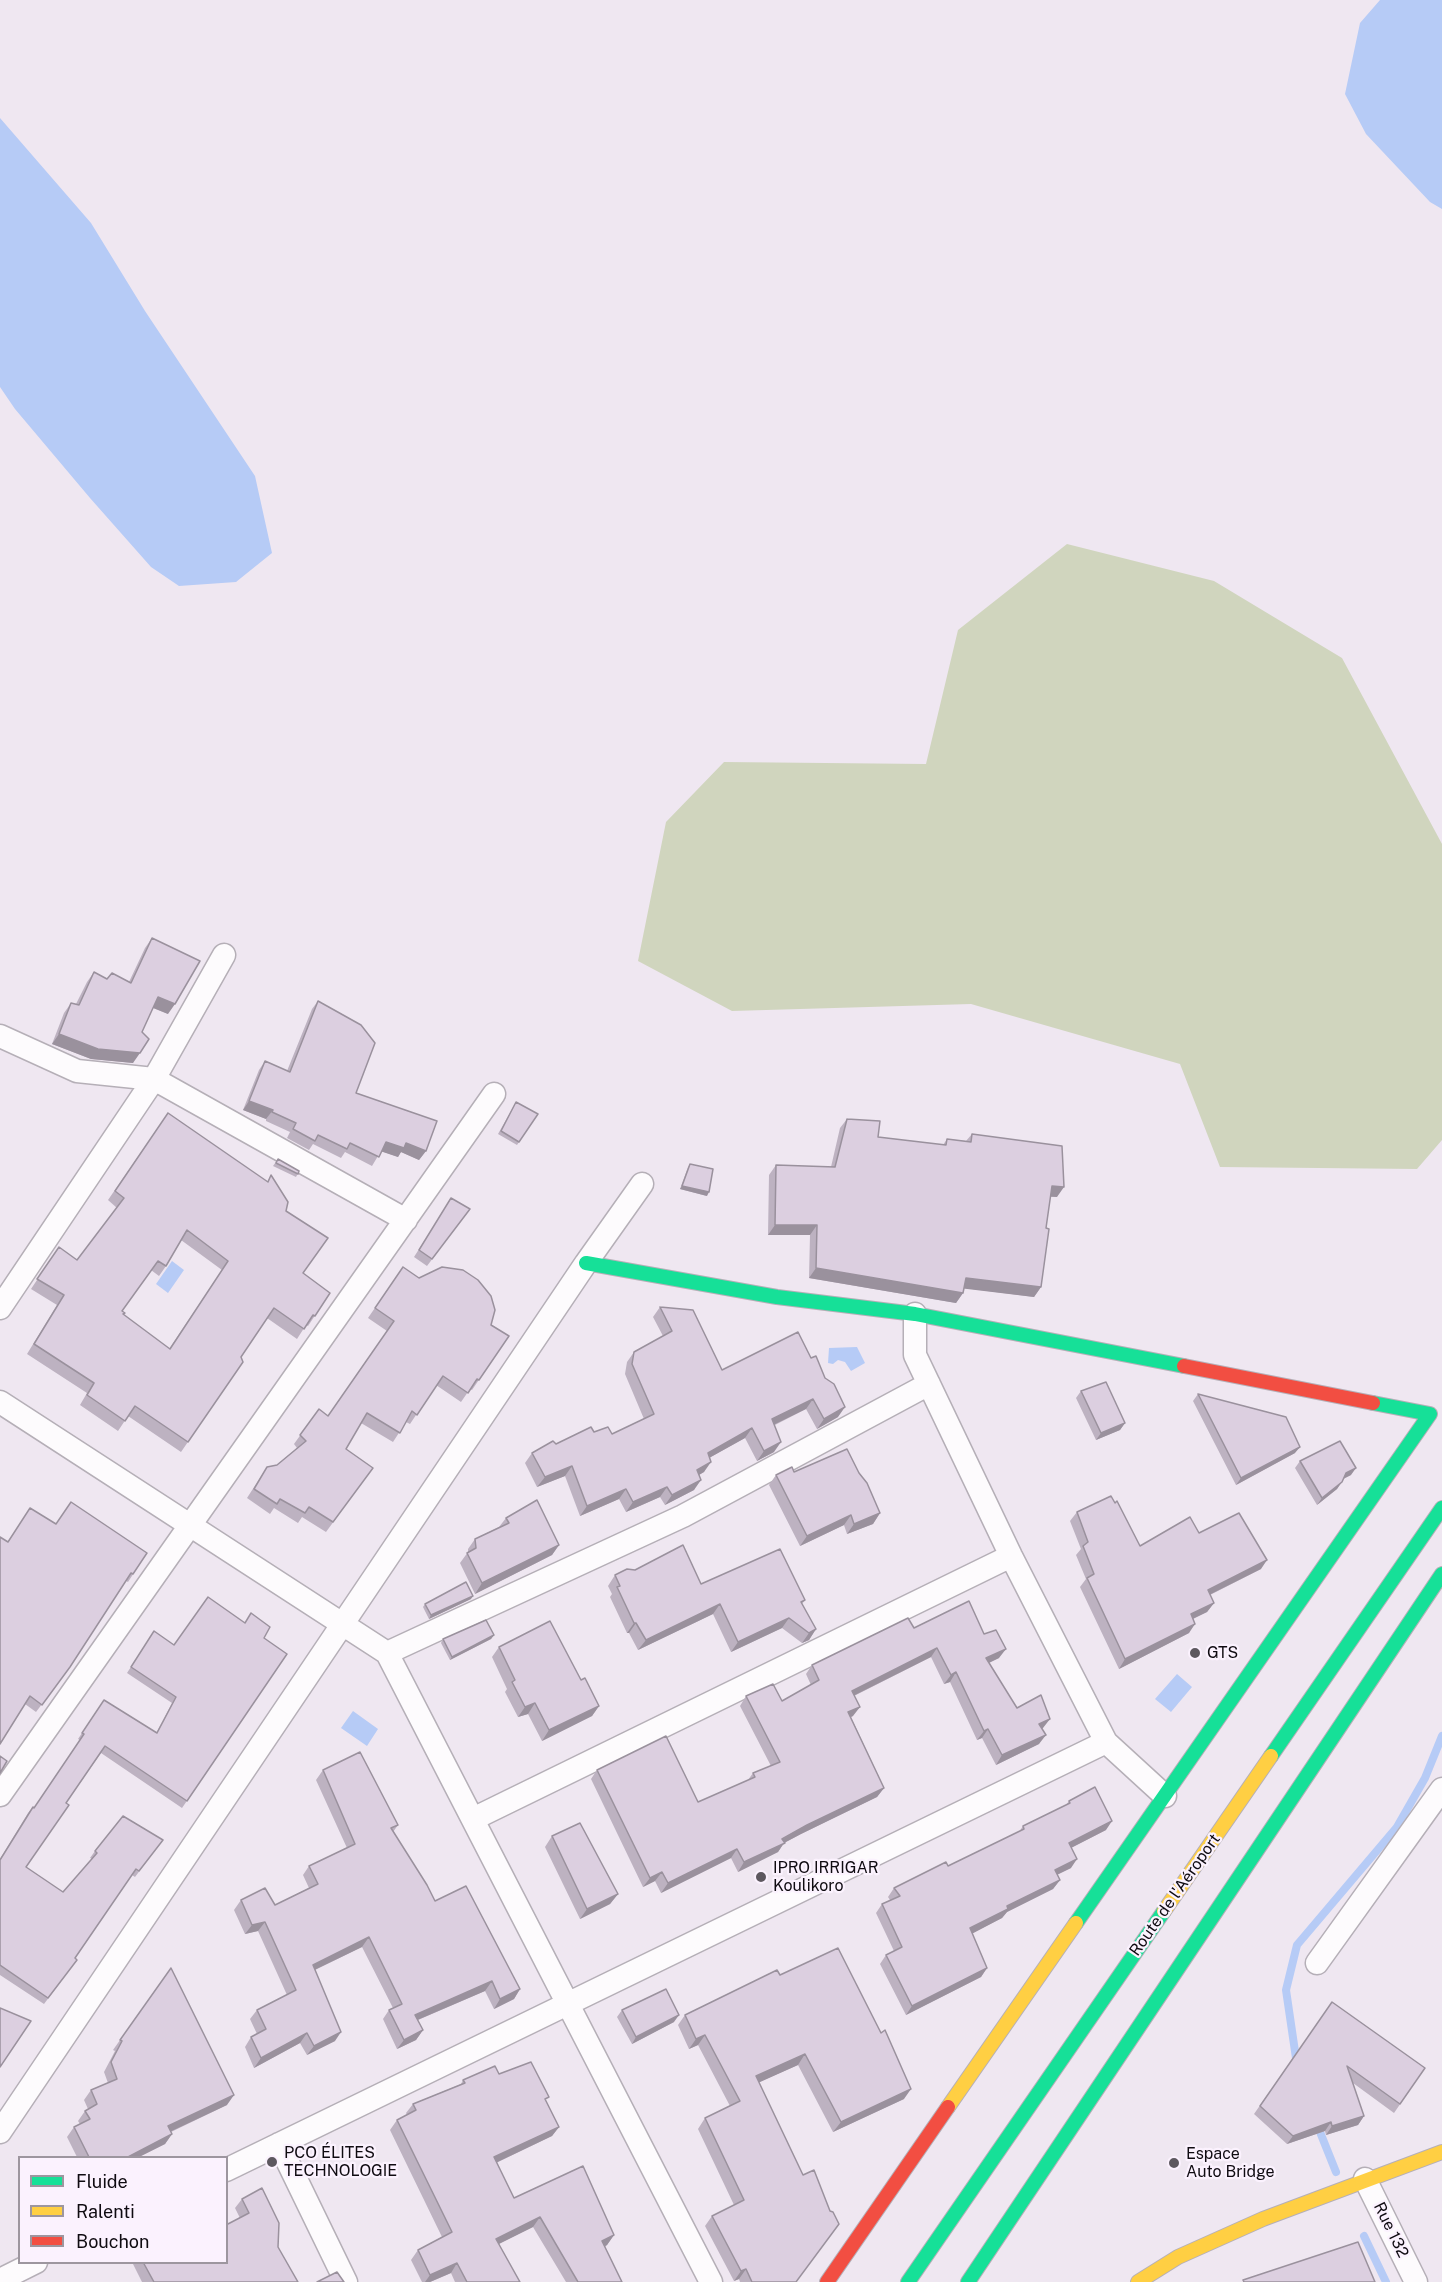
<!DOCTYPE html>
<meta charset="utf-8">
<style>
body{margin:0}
#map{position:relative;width:1442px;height:2282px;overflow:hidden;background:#efe7f1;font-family:"Public Sans",sans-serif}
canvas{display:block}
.legend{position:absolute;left:18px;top:2156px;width:210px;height:108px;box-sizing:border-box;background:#fbf2fe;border:2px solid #9d969f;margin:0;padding:8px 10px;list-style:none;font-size:18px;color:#0f0b11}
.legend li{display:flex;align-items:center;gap:12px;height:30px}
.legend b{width:30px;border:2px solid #9d969f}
</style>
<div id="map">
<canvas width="1442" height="2282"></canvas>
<ul class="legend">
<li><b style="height:8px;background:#16e098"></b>Fluide</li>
<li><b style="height:8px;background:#ffcf43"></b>Ralenti</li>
<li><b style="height:8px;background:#f24e42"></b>Bouchon</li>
</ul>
</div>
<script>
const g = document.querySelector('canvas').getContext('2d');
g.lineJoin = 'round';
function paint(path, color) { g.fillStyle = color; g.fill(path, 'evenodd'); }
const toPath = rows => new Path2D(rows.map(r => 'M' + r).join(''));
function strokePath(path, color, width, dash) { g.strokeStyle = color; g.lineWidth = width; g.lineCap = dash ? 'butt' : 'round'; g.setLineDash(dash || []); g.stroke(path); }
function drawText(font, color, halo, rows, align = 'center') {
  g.font = font + ' "Public Sans",sans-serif'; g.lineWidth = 4.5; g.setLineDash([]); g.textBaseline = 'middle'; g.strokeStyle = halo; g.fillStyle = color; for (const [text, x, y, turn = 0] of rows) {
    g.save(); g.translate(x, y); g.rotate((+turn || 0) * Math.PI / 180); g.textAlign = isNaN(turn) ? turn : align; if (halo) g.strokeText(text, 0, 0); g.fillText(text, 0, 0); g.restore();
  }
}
const green = toPath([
 [1067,544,1214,581,1342,658,1442,844,1442,1140,1417,1169,1220,1167,1180,1064,971,1004,732,1011,638,961,666,822,724,762,926,764,958,630]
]);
const water = toPath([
 [1380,0,1442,0,1442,209,1430,202,1366,134,1345,94,1360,23],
 [0,118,91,223,145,311,255,476,272,553,236,582,179,586,151,567,90,498,15,409,0,387],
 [172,1261,184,1270,168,1293,156,1284],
 [857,1347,865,1363,851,1371,845,1362,838,1360,833,1364,828,1363,829,1348],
 [1177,1674,1192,1687,1171,1712,1155,1699],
 [353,1711,378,1729,367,1746,341,1728]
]);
const stream = toPath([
 [1297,2065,1286,1990,1297,1945,1397,1827,1425,1778,1442,1736],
 [1316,2122,1336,2172],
 [1364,2236,1386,2282]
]);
const street = toPath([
 [0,1036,77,1071,154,1079,406,1220],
 [0,1308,154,1079,224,955],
 [915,1314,915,1355,1011,1556,1106,1742,1165,1796],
 [0,1402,387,1653,711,2282],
 [387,1653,683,1516,929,1384],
 [0,1795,494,1094],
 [473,1819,1011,1556],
 [1317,1963,1442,1789],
 [0,2132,586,1263,642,1184],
 [279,2144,346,2282],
 [226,2170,1106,1742],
 [1365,2179,1416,2282],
 [0,2280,36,2262]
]);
const fast = toPath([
 [586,1263,777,1297,915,1314,1184,1366],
 [1271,1756,1442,1508],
 [1076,1923,1430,1414,1373,1403],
 [908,2282,1164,1911],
 [968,2282,1442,1574]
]);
const slow = toPath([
 [1164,1911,1271,1756],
 [948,2107,1076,1923],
 [1138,2282,1178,2257,1263,2219,1442,2152]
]);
const jam = toPath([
 [1184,1366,1373,1403],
 [827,2282,948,2107]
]);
const wall = toPath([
 [152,938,168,1014,153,1008,142,1032,133,1063,91,1059,52,1044,64,1013,71,1003,76,1004,87,982,94,972,107,979,129,982,145,948],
 [318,1001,356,1093,426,1151,419,1160,401,1152,398,1157,381,1151,372,1166,345,1152,341,1158,313,1144,309,1150,287,1138,290,1132,266,1121,266,1119,243,1110,259,1070,265,1061,287,1071,312,1009],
 [516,1102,538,1114,517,1145,498,1134],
 [168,1113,267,1182,271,1175,286,1211,303,1273,330,1293,308,1326,306,1325,297,1339,267,1318,241,1357,243,1362,181,1452,128,1416,118,1431,80,1405,87,1393,27,1354,57,1305,31,1289,59,1247,77,1260,117,1208,108,1200],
 [181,1240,222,1270,169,1349,123,1315,122,1311,151,1270,159,1276,166,1266],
 [847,1119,878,1137,943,1145,947,1139,966,1141,972,1134,1057,1197,1050,1197,1046,1228,1041,1287,1034,1297,964,1288,963,1293,956,1303,809,1278,810,1235,768,1235,769,1175,776,1165,831,1167,840,1128],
 [278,1159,299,1171,296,1177,273,1166],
 [690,1164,707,1196,680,1189,688,1167],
 [447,1205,470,1209,427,1266,414,1257],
 [403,1267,419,1278,509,1336,472,1390,470,1389,461,1402,436,1385,410,1424,406,1422,393,1442,361,1423,346,1449,373,1468,326,1532,302,1517,298,1523,274,1508,270,1514,247,1498,267,1467,277,1465,297,1448,294,1444,319,1409,328,1416,387,1331,368,1318],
 [660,1307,722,1370,798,1332,838,1417,817,1429,806,1409,775,1425,774,1452,757,1461,745,1438,709,1458,704,1472,699,1475,694,1490,665,1505,660,1497,626,1512,619,1499,580,1516,565,1476,537,1487,525,1463,532,1453,594,1432,612,1434,644,1419,625,1374,627,1362,634,1352,663,1336,653,1317],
 [1081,1391,1125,1423,1120,1430,1096,1440,1076,1398],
 [1198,1394,1295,1453,1236,1485,1193,1401],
 [1300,1461,1351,1475,1343,1479,1337,1489,1317,1505,1295,1468],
 [794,1472,880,1513,873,1524,847,1534,844,1525,800,1546,769,1485,776,1475],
 [1077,1512,1140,1546,1199,1533,1261,1569,1210,1595,1214,1603,1207,1612,1193,1619,1189,1633,1119,1669,1080,1587,1086,1579,1076,1555,1081,1549,1070,1521],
 [506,1518,559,1545,552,1555,475,1594,460,1563,468,1552,468,1549,475,1539,499,1527],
 [56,1524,147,1553,128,1582,126,1581,70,1667,36,1712,25,1704,7,1542],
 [615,1575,701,1584,805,1600,802,1604,816,1629,809,1640,802,1643,782,1628,731,1652,713,1614,638,1650,629,1633,627,1633,610,1597,612,1594,608,1586],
 [471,1599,429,1619,423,1607,425,1604],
 [914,1628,984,1634,999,1658,989,1663,1017,1708,1043,1728,1042,1729,1039,1744,996,1765,982,1738,977,1740,950,1682,944,1684,931,1657,854,1696,853,1716,851,1717,884,1788,877,1797,801,1834,784,1843,778,1852,738,1872,731,1858,661,1893,655,1881,643,1887,591,1779,597,1770,698,1802,748,1780,753,1773,771,1766,740,1706,746,1696,782,1701,811,1685,806,1674,812,1665],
 [154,1631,174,1645,264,1638,287,1654,182,1808,101,1753,66,1803,26,1867,63,1892,92,1859,90,1858,95,1851,163,1840,135,1877,132,1875,75,1958,77,1960,44,2004,0,1975,0,1859,28,1813,33,1807,34,1808,80,1740,78,1739,104,1700,156,1733,172,1703,127,1673],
 [494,1635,491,1639,450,1660,441,1643,443,1639],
 [499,1647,581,1680,599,1706,592,1716,542,1741,528,1714,518,1717,505,1692,507,1689,492,1657],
 [323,1770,398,1825,393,1832,435,1901,520,1989,514,1999,494,2009,485,1991,418,2020,423,2030,416,2040,397,2049,383,2019,389,2010,393,2008,362,1947,315,1970,335,2041,307,2055,300,2043,254,2068,245,2047,251,2037,257,2034,250,2019,257,2010,287,1995,258,1931,245,1934,234,1910,241,1900,275,1905,309,1888,303,1875,309,1866,347,1848,316,1780],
 [1069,1801,1106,1830,1071,1848,1071,1868,1057,1875,1060,1880,1053,1889,1007,1912,1002,1918,972,1933,987,1968,981,1977,906,2015,880,1964,886,1955,894,1951,876,1913,882,1904,890,1900,888,1897,894,1888,948,1866,1019,1832,1023,1826,1066,1805],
 [552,1836,618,1894,610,1904,580,1919,545,1847],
 [171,1968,227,2105,171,2132,172,2134,165,2144,139,2157,77,2157,67,2137,74,2127,80,2124,78,2121,85,2111,88,2109,84,2100,91,2090,108,2083,104,2072,115,2051,113,2050],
 [780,1975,904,2099,833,2132,798,2065,759,2082,797,2282,740,2282,739,2279,734,2281,705,2226,712,2216,734,2205,698,2129,705,2118,730,2106,698,2045,689,2049,678,2025,685,2015],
 [1332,2002,1425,2068,1394,2113,1353,2083,1364,2116,1358,2125,1326,2135,1325,2131,1287,2144,1254,2114],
 [622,2010,674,2022,632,2044,617,2017],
 [499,2074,546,2101,559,2127,552,2136,496,2163,514,2198,614,2235,607,2245,605,2247,622,2282,566,2282,533,2227,498,2244,520,2282,455,2282,451,2273,430,2282,422,2282,411,2260,418,2250,442,2237,390,2130,397,2120,407,2115,406,2113,413,2104,461,2084,463,2080],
 [242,2199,278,2247,298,2282,142,2282,132,2262,226,2262,240,2218,235,2208]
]);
const shadedWall = toPath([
 [158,997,175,1004,168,1014,151,1007],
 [59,1034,140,1053,133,1063,91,1059,52,1044],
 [249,1101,273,1110,266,1119,243,1110],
 [386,1142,406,1143,426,1151,419,1160,401,1152,398,1157,380,1151],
 [682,1186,709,1192,707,1196,680,1189],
 [1052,1186,1064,1187,1057,1197,1045,1196],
 [775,1225,817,1225,810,1235,768,1235],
 [816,1268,963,1293,956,1303,809,1278],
 [966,1278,1041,1287,1034,1297,959,1288],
 [813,1399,806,1409,765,1429,772,1419],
 [845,1407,838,1417,817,1429,824,1419],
 [1125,1423,1120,1430,1096,1440,1101,1433],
 [752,1428,745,1438,700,1463,708,1453],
 [781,1442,774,1452,757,1461,764,1451],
 [1300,1447,1295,1453,1236,1485,1241,1478],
 [711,1462,704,1472,690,1480,697,1470],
 [572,1466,565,1476,537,1487,545,1477],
 [1356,1468,1351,1475,1341,1480,1346,1473],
 [701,1480,694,1490,665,1505,672,1495],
 [1342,1482,1337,1489,1317,1505,1322,1498],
 [667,1487,660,1497,626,1512,633,1502],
 [626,1489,619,1499,580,1516,587,1506],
 [880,1513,873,1524,847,1534,854,1524],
 [851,1515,844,1525,800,1546,807,1536],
 [559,1545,552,1555,475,1594,482,1583],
 [1267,1560,1261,1569,1201,1599,1208,1590],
 [473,1596,471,1599,429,1619,431,1615],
 [1214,1603,1207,1612,1184,1623,1191,1614],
 [720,1604,713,1614,638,1650,646,1640],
 [789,1618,782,1628,731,1652,738,1642],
 [634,1623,636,1623,629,1633,627,1633],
 [1195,1624,1189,1633,1119,1669,1125,1659],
 [816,1629,809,1640,802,1643,809,1633],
 [494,1635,491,1639,450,1660,452,1657],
 [937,1648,931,1657,845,1700,852,1691],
 [1006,1649,999,1658,980,1667,986,1658],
 [956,1672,950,1682,944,1684,951,1675],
 [535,1703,528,1714,518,1717,525,1707],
 [599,1706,592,1716,542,1741,549,1730],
 [860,1707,853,1716,842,1721,848,1712],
 [1050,1719,1043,1728,1033,1733,1039,1724],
 [988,1729,982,1738,977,1740,984,1731],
 [1046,1735,1039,1744,996,1765,1002,1755],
 [884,1788,877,1797,801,1834,784,1843,778,1852,738,1872,744,1862,807,1825],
 [1112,1821,1106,1830,1063,1852,1069,1843],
 [737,1849,731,1858,661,1893,668,1883],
 [1077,1859,1071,1868,1048,1879,1055,1870],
 [662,1872,655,1881,643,1887,650,1878],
 [1060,1880,1053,1889,1007,1912,1002,1918,964,1938,970,1928,1007,1906],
 [618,1894,610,1904,580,1919,587,1909],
 [265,1922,258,1931,245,1934,252,1925],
 [369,1937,362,1947,306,1974,313,1965],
 [987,1968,981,1977,906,2015,912,2006],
 [492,1981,485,1991,408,2024,415,2015],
 [520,1989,514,1999,494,2009,500,1999],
 [679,2015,674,2022,632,2044,636,2037],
 [423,2030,416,2040,397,2049,404,2040],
 [341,2032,335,2041,307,2055,314,2046],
 [307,2033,300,2043,254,2068,261,2058],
 [705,2035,698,2045,689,2049,696,2039],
 [805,2054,798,2065,749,2087,756,2076],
 [911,2089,904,2099,833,2132,841,2122],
 [234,2095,227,2105,161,2136,168,2126],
 [1364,2116,1358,2125,1326,2135,1332,2126],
 [1331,2122,1325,2131,1287,2144,1293,2136],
 [559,2127,552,2136,487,2167,494,2157],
 [172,2134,165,2144,139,2157,128,2157],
 [540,2217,533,2227,489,2249,496,2239],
 [614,2235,607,2245,595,2251,602,2241],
 [457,2263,451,2273,430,2282,425,2282,430,2275],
 [746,2269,739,2279,734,2281,741,2271]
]);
const building = toPath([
 [152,938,200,961,175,1004,158,997,142,1032,149,1039,140,1053,98,1049,59,1034,71,1003,79,1005,94,972,107,979,112,973,131,983,152,938],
 [318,1001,361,1025,375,1043,356,1093,437,1121,426,1151,406,1143,404,1148,386,1142,379,1157,350,1143,347,1149,318,1135,315,1141,293,1129,296,1123,272,1112,273,1110,249,1101,265,1061,290,1072,318,1001],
 [516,1102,538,1114,519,1142,501,1131,516,1102],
 [168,1113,268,1182,271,1175,288,1202,286,1211,328,1238,303,1273,330,1293,315,1316,313,1315,304,1329,274,1308,241,1357,243,1362,188,1442,135,1406,125,1421,87,1395,94,1383,34,1344,64,1295,37,1279,59,1247,77,1260,124,1198,115,1191,168,1113],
 [187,1230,228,1261,170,1349,123,1314,125,1313,122,1311,158,1261,166,1266,187,1230],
 [847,1119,880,1121,878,1137,946,1145,947,1139,971,1142,972,1134,1062,1146,1064,1187,1052,1186,1046,1228,1049,1229,1041,1287,966,1278,963,1293,816,1268,817,1225,775,1225,776,1165,835,1167,847,1119],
 [278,1159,299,1171,298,1174,276,1163,278,1159],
 [690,1164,713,1169,709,1192,682,1186,690,1164],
 [451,1198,470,1209,432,1259,419,1250,451,1198],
 [403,1267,419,1278,442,1267,463,1270,478,1280,491,1296,495,1310,491,1325,509,1336,479,1380,477,1379,468,1393,443,1376,417,1415,412,1411,400,1433,367,1413,346,1449,373,1468,333,1522,309,1507,305,1513,280,1499,277,1504,254,1489,267,1467,277,1465,306,1441,300,1435,319,1409,328,1416,394,1321,375,1308,403,1267],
 [660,1307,693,1310,722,1370,798,1332,811,1358,816,1356,825,1378,834,1384,845,1407,824,1419,813,1399,772,1419,781,1442,764,1451,752,1428,708,1453,711,1462,697,1470,701,1480,672,1495,667,1487,633,1502,626,1489,587,1506,572,1466,545,1477,532,1453,553,1441,556,1444,591,1427,594,1432,608,1427,612,1434,654,1414,632,1364,634,1352,672,1331,660,1307],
 [1106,1382,1125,1423,1101,1433,1081,1391,1106,1382],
 [1198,1394,1286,1417,1300,1447,1241,1478,1198,1394],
 [1340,1441,1356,1468,1346,1473,1342,1482,1322,1498,1300,1461,1340,1441],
 [847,1449,859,1473,867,1483,880,1513,854,1524,851,1515,807,1536,776,1475,792,1467,794,1472,847,1449],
 [1111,1496,1115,1503,1117,1501,1140,1546,1190,1517,1199,1533,1239,1513,1267,1560,1208,1590,1214,1603,1191,1614,1195,1624,1125,1659,1087,1578,1094,1574,1083,1546,1088,1542,1077,1512,1111,1496],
 [537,1500,559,1545,482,1583,467,1553,476,1548,475,1539,509,1523,506,1518,537,1500],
 [71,1502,147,1553,133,1574,131,1573,70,1667,42,1705,30,1696,0,1744,0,1537,8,1542,30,1508,56,1524,71,1502],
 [683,1545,701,1584,780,1549,805,1600,801,1602,816,1629,809,1633,789,1618,738,1642,720,1604,646,1640,636,1623,634,1623,617,1587,620,1586,615,1575,627,1569,635,1570,683,1545],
 [466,1582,473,1596,431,1615,425,1604,466,1582],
 [208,1597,245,1623,251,1613,270,1627,264,1638,287,1654,187,1801,105,1746,66,1803,69,1805,26,1867,63,1892,97,1853,95,1851,123,1816,163,1840,139,1871,136,1869,75,1958,77,1960,48,1998,0,1965,0,1860,33,1807,34,1808,84,1734,82,1733,104,1700,157,1733,176,1697,131,1667,154,1631,174,1645,208,1597],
 [969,1601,984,1634,996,1630,1006,1649,986,1658,1017,1708,1041,1695,1050,1719,1039,1724,1046,1735,1002,1755,988,1729,984,1731,956,1672,951,1675,937,1648,852,1691,860,1707,848,1712,884,1788,807,1825,782,1839,785,1843,744,1862,737,1849,668,1883,662,1872,650,1878,597,1770,666,1736,698,1802,755,1777,753,1773,780,1762,746,1696,773,1684,782,1701,819,1680,812,1665,908,1618,914,1628,969,1601],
 [486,1620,494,1635,452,1657,443,1639,486,1620],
 [550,1621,581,1680,585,1678,599,1706,549,1730,535,1703,525,1707,512,1682,515,1680,499,1647,550,1621],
 [360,1752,398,1825,391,1828,427,1885,435,1901,466,1886,520,1989,500,1999,492,1981,415,2015,423,2030,404,2040,389,2010,402,2004,369,1937,313,1965,341,2032,314,2046,307,2033,261,2058,251,2037,266,2029,257,2010,296,1990,265,1922,252,1925,241,1900,265,1888,275,1905,318,1884,309,1866,355,1844,323,1770,360,1752],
 [0,1756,7,1761,0,1773,0,1756],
 [1095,1787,1112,1821,1069,1843,1077,1859,1055,1870,1060,1880,1007,1906,1008,1909,970,1928,987,1968,912,2006,886,1955,902,1947,882,1904,900,1896,894,1888,946,1862,948,1866,1024,1829,1023,1826,1070,1803,1069,1801,1095,1787],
 [580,1823,618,1894,587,1909,552,1836,580,1823],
 [838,1948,881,2033,885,2030,911,2089,841,2122,805,2054,756,2076,803,2175,814,2170,830,2211,833,2212,839,2224,796,2282,752,2282,746,2269,741,2271,712,2216,744,2200,705,2118,740,2101,705,2035,696,2039,685,2015,777,1970,780,1975,838,1948],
 [171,1968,234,2095,168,2126,172,2134,128,2157,89,2157,74,2127,90,2119,85,2111,97,2104,91,2090,117,2079,111,2062,122,2041,120,2040,171,1968],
 [666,1989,679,2015,636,2037,622,2010,666,1989],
 [1332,2002,1425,2068,1400,2104,1347,2066,1364,2116,1332,2126,1331,2122,1293,2136,1260,2106,1332,2002],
 [0,2008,31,2021,0,2067,0,2008],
 [531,2062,549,2097,545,2099,559,2127,494,2157,514,2198,583,2166,614,2235,602,2241,622,2282,578,2282,540,2217,496,2239,520,2282,467,2282,457,2263,430,2275,418,2250,452,2232,397,2120,416,2110,413,2104,465,2083,463,2080,495,2066,499,2074,531,2062],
 [262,2188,279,2223,278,2247,298,2282,154,2282,143,2262,226,2262,226,2225,249,2213,242,2199,262,2188],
 [1358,2242,1375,2282,1244,2282,1243,2280,1358,2242],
 [337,2272,344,2282,317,2282,337,2272]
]);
const markers = [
 [1195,1653,6,"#5d585f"],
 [761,1877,6,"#5d585f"],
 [272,2162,6,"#5d585f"],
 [1174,2163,6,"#5d585f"]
];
const poiNames = [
 ["GTS",1207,1653],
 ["IPRO IRRIGAR",773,1868],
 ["Koulikoro",773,1886],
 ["PCO ÉLITES",284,2153],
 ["TECHNOLOGIE",284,2171],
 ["Espace",1186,2154],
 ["Auto Bridge",1186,2172]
];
const streetNames = [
 ["Route de l'Aéroport",1175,1895,-55],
 ["Rue 132",1391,2230,64]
];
paint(green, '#d0d5be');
paint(water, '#b6cbf6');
strokePath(stream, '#b6cbf6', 8);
strokePath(street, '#b5afb7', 25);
strokePath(fast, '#b5afb7', 16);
strokePath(slow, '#b5afb7', 16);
strokePath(jam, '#b5afb7', 16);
strokePath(street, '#fdfbfd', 22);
strokePath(fast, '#16e098', 14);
strokePath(slow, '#ffcf43', 14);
strokePath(jam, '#f24e42', 14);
paint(wall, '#bdb2c1');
paint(shadedWall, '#9a919d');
paint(building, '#dccfe0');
strokePath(building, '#9a919d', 1.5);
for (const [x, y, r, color] of markers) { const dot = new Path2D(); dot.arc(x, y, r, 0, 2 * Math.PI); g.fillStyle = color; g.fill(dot); strokePath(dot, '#fbf2fe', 2); }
drawText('16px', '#0f0b11', '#fbf2fe', poiNames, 'left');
drawText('16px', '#0f0b11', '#fbf2fe', streetNames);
</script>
